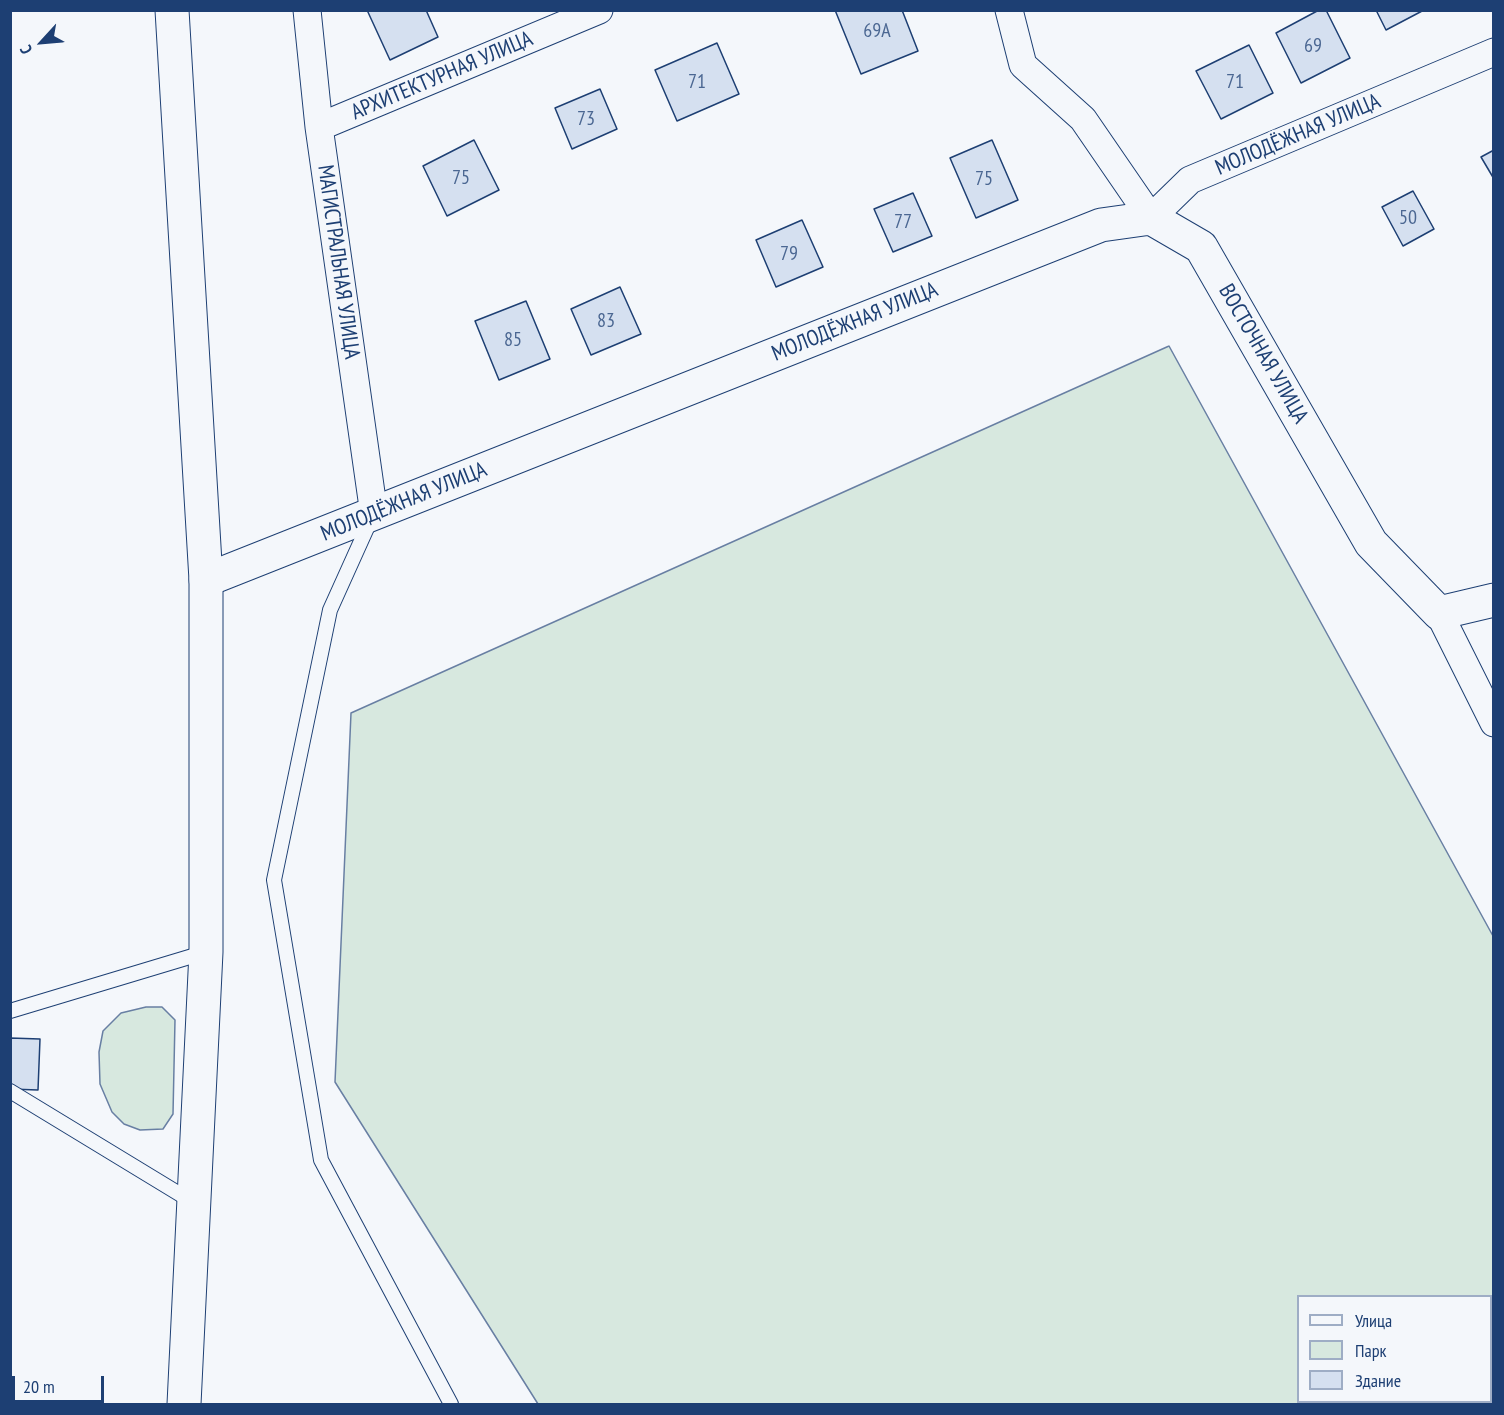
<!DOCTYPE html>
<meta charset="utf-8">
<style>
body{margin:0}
#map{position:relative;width:1504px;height:1415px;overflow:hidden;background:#f4f7fb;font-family:"PT Sans Narrow",sans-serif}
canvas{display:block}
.frame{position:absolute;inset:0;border:12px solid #1d3f73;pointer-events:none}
.legend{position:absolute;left:1297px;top:1295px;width:195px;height:108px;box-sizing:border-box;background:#f4f7fb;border:2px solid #9eadc5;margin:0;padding:8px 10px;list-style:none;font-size:18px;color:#1d3f73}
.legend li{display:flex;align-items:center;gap:12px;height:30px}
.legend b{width:30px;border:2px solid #9eadc5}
.north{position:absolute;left:12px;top:12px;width:60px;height:60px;-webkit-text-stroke:4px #f4f7fb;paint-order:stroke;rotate:244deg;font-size:16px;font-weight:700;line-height:24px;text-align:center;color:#1d3f73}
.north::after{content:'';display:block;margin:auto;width:21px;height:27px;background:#1d3f73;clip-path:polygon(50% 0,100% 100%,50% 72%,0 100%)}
.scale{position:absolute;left:12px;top:1376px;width:92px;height:27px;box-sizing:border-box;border:3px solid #1d3f73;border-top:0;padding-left:8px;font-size:18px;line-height:21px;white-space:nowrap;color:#1d3f73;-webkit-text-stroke:4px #f4f7fb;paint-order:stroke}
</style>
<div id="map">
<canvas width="1504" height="1415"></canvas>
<div class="frame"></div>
<ul class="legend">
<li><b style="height:8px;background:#f4f7fb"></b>Улица</li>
<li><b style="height:16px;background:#d7e8df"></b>Парк</li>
<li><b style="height:16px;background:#d5e0f0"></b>Здание</li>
</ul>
<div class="north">С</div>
<div class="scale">20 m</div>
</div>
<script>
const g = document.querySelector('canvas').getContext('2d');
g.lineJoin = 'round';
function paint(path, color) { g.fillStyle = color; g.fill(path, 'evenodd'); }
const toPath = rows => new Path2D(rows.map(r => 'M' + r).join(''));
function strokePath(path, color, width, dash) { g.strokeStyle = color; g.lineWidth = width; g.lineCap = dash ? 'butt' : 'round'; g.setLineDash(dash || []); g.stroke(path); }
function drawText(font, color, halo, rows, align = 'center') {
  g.font = font + ' "PT Sans Narrow",sans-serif'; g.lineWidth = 4.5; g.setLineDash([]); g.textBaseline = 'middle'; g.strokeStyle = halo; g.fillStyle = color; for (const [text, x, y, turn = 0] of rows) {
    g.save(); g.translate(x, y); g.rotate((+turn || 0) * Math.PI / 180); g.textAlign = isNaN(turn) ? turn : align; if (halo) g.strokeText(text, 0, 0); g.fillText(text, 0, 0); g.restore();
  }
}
const green = toPath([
 [1169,346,1493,936,1493,1404,538,1404,335,1082,351,713,1169,346],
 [1298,1296,1490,1296,1490,1402,1298,1402,1298,1296],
 [146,1007,162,1007,175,1020,173,1114,163,1129,140,1130,124,1124,112,1112,100,1084,99,1052,103,1031,121,1013,146,1007]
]);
const building = toPath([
 [367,10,426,10,438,37,390,60,367,10],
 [835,10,902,10,918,51,861,74,835,10],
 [1319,10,1326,10,1350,58,1301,83,1276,33,1319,10],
 [1376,10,1424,10,1386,30,1376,10],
 [717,43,739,94,677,121,655,70,717,43],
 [1249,45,1273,93,1221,119,1196,71,1249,45],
 [600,89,617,129,572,149,555,108,600,89],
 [474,140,499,190,447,216,423,166,474,140],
 [992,140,1018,200,976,218,950,158,992,140],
 [1494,150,1494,179,1481,157,1494,150],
 [1413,191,1434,229,1403,246,1382,207,1413,191],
 [913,193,932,236,893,252,874,209,913,193],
 [802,220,823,267,776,287,756,240,802,220],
 [620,287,641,334,591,355,571,309,620,287],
 [526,301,550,359,499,380,475,321,526,301],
 [10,1038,40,1039,38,1090,10,1089,10,1038]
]);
const service = toPath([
 [371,519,330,610,274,880,321,1160,451,1404],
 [10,1011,206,952],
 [10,1091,191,1201]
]);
const minor = toPath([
 [307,10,319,127,374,514],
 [1009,10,1023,65,1083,119,1151,218,1190,180,1494,52],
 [319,127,599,10],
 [1439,613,1494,723]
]);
const tertiary = toPath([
 [206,580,1101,225,1151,218,1201,247,1371,543,1439,613,1494,600]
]);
const trunk = toPath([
 [172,10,206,580,206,952,184,1404]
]);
const numberNames = [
 ["69А",877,31],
 ["69",1313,46],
 ["71",697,82],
 ["71",1235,82],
 ["73",586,119],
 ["75",461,178],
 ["75",984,179],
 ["50",1408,218],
 ["77",903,222],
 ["79",789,254],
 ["83",606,321],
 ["85",513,340]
];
const streetNames = [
 ["АРХИТЕКТУРНАЯ УЛИЦА",442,76,-23],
 ["МОЛОДЁЖНАЯ УЛИЦА",1298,135,-23],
 ["МАГИСТРАЛЬНАЯ УЛИЦА",338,262,82],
 ["МОЛОДЁЖНАЯ УЛИЦА",855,322,-22],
 ["ВОСТОЧНАЯ УЛИЦА",1263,354,60],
 ["МОЛОДЁЖНАЯ УЛИЦА",404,502,-22]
];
paint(green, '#d7e8df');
strokePath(green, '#687fa3', 1.5);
paint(building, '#d5e0f0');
strokePath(building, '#1d3f73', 1.5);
strokePath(service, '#1d3f73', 16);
strokePath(minor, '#1d3f73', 29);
strokePath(tertiary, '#1d3f73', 35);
strokePath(trunk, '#1d3f73', 35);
strokePath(service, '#f4f7fb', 14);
strokePath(minor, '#f4f7fb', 27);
strokePath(tertiary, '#f4f7fb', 33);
strokePath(trunk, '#f4f7fb', 33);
drawText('20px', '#4b6792', null, numberNames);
drawText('22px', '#1d3f73', '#f4f7fb', streetNames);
</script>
